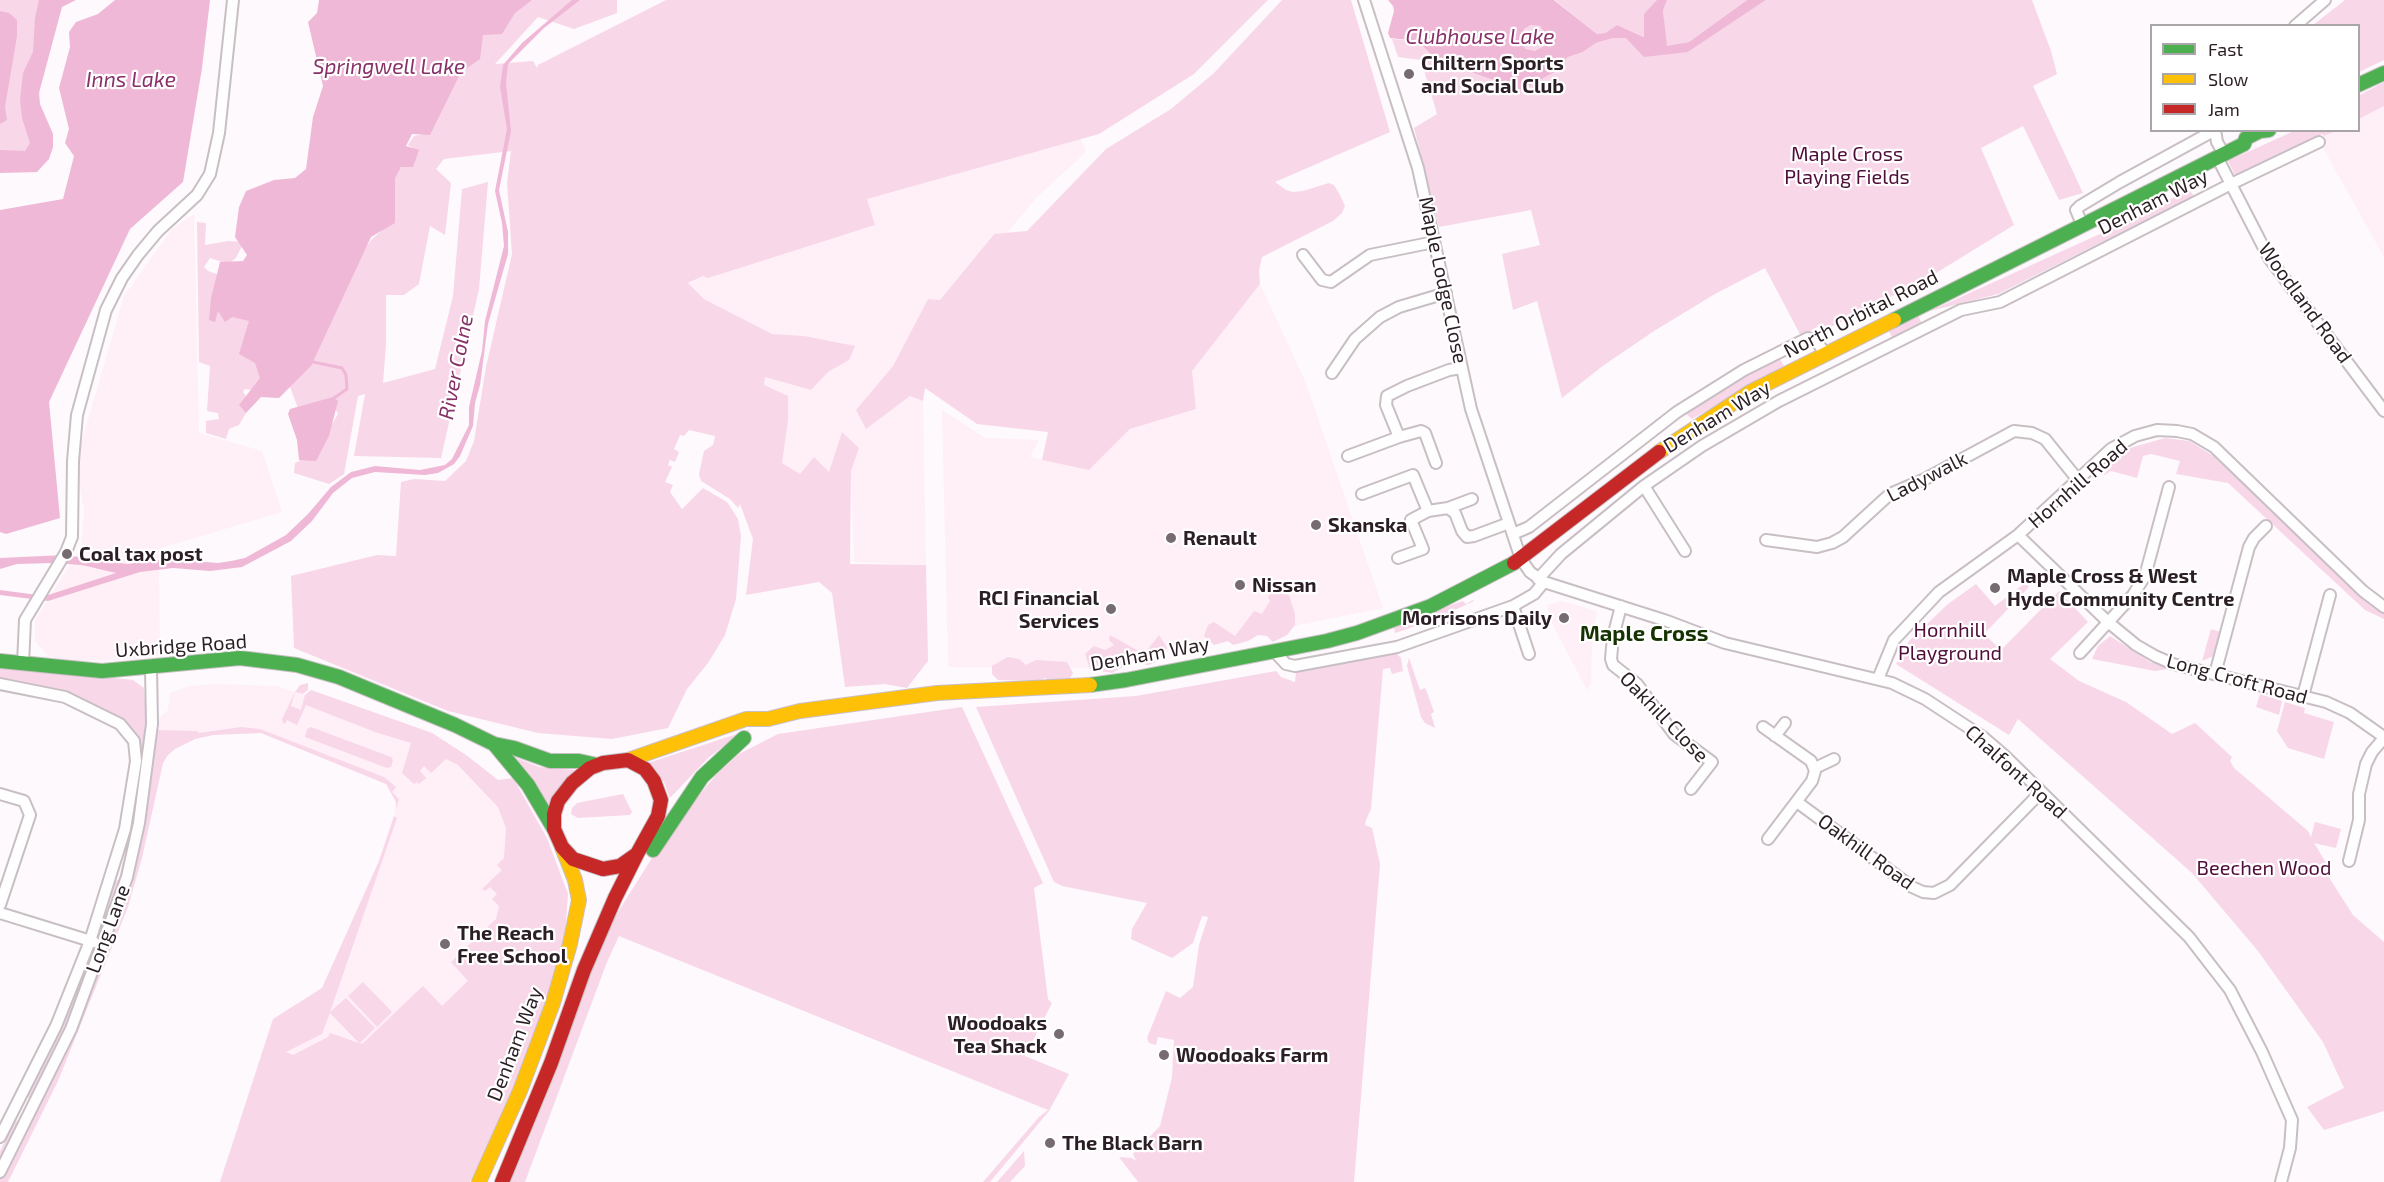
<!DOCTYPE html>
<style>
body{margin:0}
#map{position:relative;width:2384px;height:1182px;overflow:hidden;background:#fef9fc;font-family:"Exo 2",sans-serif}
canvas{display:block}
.legend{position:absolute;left:2150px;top:24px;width:210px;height:108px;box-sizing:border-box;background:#fff;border:2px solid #aaa5a8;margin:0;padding:8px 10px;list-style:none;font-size:18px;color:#2b1f25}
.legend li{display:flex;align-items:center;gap:12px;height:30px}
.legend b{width:30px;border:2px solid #aaa5a8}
</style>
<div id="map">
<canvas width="2384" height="1182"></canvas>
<ul class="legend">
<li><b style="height:8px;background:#4caf50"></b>Fast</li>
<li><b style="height:8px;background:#ffc107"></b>Slow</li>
<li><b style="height:8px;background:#c62828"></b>Jam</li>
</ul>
</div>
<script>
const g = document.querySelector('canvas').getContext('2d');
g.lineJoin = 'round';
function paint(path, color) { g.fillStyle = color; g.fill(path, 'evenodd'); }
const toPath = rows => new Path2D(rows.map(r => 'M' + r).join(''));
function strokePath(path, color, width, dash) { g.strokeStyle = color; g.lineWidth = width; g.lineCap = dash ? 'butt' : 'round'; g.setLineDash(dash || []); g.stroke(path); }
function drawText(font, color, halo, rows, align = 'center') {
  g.font = font + ' "Exo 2",sans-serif'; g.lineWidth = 4.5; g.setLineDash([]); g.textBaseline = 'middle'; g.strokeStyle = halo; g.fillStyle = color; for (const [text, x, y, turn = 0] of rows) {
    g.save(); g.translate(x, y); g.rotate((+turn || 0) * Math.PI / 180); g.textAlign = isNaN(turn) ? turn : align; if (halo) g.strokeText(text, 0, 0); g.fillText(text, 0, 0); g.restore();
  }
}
const built = toPath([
 [2384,106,2384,257,2318,139,2336,131,2358,130,2359,119],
 [1080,138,1086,152,1037,197,1007,233,993,234,940,300,928,299,893,366,856,410,866,428,910,396,923,401,926,565,854,562,851,471,859,448,842,432,829,472,800,474,781,463,788,420,764,385,765,377,811,390,828,372,849,360,804,336,772,334,704,299,689,284,703,276,708,277,875,225,867,199],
 [194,214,199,433,262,451,282,512,161,548,159,578,160,655,134,659,74,661,48,656,35,641,35,620,81,547,84,512,76,461,124,296,172,229],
 [1260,284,1305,381,1383,608,1085,668,948,667,942,410,985,438,1039,440,1030,457,1089,470,1130,429,1196,409,1192,371],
 [1562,601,1597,611,1592,643,1591,684,1587,690,1551,622,1547,605],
 [217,684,276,686,305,695,311,690,432,733,466,755,498,780,552,928,220,1182,273,1019,322,988,379,861,394,816,396,802,386,784,261,733,213,735,195,739,155,737,156,717,159,718,168,710,170,693,189,686]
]);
const green = toPath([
 [0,0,54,0,33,82,35,157,0,163],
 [527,0,617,0,617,13,574,29,538,17,495,64,533,61,537,68,538,65,666,0,1268,0,1194,74,1099,134,867,199,875,225,708,278,703,276,688,283,704,299,772,334,804,336,855,346,849,360,828,372,811,390,765,377,764,385,788,396,788,420,782,463,800,474,814,457,829,472,842,432,859,448,851,471,850,564,926,565,928,661,907,688,885,684,845,687,832,593,819,582,746,595,753,539,740,504,738,508,730,499,701,481,699,474,704,451,713,445,715,436,689,430,684,436,680,435,674,449,679,452,675,462,670,460,668,465,672,467,665,482,673,485,670,492,682,509,703,488,727,502,738,519,741,536,736,599,725,635,708,663,687,689,668,728,612,739,538,733,448,711,294,648,291,576,377,555,396,556,401,482,414,479,445,481,466,461,474,441,486,367,512,254,507,183,511,151,444,159,436,169,451,183,445,235,430,226,419,284,404,295,386,295,386,345,383,383,435,369,453,296,462,189,488,182,479,289,441,458,354,456,365,394,358,396,344,474,329,484,294,473,295,463,314,454,338,414,331,401,299,411,289,384,357,261,371,240,393,221,393,177,416,150,408,145,414,136,429,133,436,112,481,33],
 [1282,0,1351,0,1390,132,1275,182,1286,190,1293,192,1303,191,1329,183,1334,185,1340,195,1345,206,1342,213,1333,221,1262,257,1259,271,1260,284,1192,371,1196,409,1130,429,1089,470,1042,460,1048,432,977,424,925,388,923,401,910,396,866,429,856,410,893,366,928,299,940,300,994,234,1027,231,1106,149,1171,109,1214,73],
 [1555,0,1657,0,1645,37,1617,25,1605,33,1597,34],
 [1667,0,1747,0,1689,42,1666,47,1663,11],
 [1766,0,2032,0,2051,51,2057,74,2033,86,2083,193,2059,200,2023,126,1981,148,2014,225,1928,278,1821,332,1819,326,1801,336,1765,268,1715,294,1654,331,1604,365,1562,398,1537,301,1513,310,1502,254,1540,245,1531,210,1439,227,1414,128,1437,114,1421,60,1398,57,1392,39,1418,41,1436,60,1499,82,1506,87,1522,90,1553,73,1568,57,1583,52,1596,43,1613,38,1626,38,1688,52],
 [2345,0,2384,0,2384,60,2359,72,2358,26,2313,25],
 '1521 38a13 13 0 1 1 26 0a13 13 0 1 1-26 0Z',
 [2384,82,2384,106,2359,119,2358,96],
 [2294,131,2336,131,2324,136,2322,134,2236,177,2228,161],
 [2190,191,2194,196,1998,294,1930,311,2155,209,2170,199],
 [197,222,206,223,205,245,228,241,244,242,236,258,228,264,210,258,204,267,208,271,219,275,252,319,263,375,257,391,245,389,243,392,246,396,245,403,240,405,246,413,239,425,229,429,226,439,206,433,206,421,219,419,218,413,207,411,210,366,199,362],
 [1918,315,1922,324,1893,340,1889,331],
 [1780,359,1784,366,1692,419,1685,413,1725,386],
 [2165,438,2189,441,2215,457,2370,605,2384,612,2384,619,2365,610,2228,483,2176,474,2180,461,2151,454,2143,456,2137,478,2111,471,2103,476,2108,470,2104,469,2114,461,2123,450],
 [2025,583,2029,587,1984,634,2001,650,2059,591,2088,622,2050,659,2079,681,2126,702,2172,734,2195,723,2232,757,2230,761,2234,768,2308,831,2311,837,2315,822,2341,829,2336,848,2314,843,2331,871,2330,879,2353,915,2384,942,2384,1111,2324,1130,2307,1107,2344,1088,2323,1042,2258,951,2192,873,2018,719,2009,735,1896,664,1909,641,1948,604,1976,584,1995,606],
 [1275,585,1289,595,1295,614,1295,625,1287,635,1273,642,1267,636,1258,635,1248,641,1233,645,1228,641,1214,645,1204,636,1208,625,1214,622,1235,636,1254,611,1262,614,1270,601,1268,597],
 [1473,600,1474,601,1431,621,1395,633,1394,628,1442,608,1463,601,1466,604],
 [2211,629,2220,632,2214,656,2202,661],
 [1110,635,1144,654,1159,635,1167,648,1159,661,1148,665,1133,662,1112,673,1090,669,1085,654,1094,646,1105,650,1114,645,1109,640],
 [2110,636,2150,662,2169,669,2155,671,2092,659,2098,646],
 [1395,652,1401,658,1403,671,1392,674,1390,668,1383,669,1371,809,1366,820,1365,825,1372,828,1380,864,1354,1182,1138,1182,1119,1157,1132,1158,1136,1161,1133,1154,1160,1126,1172,1077,1174,1040,1158,1037,1156,1045,1149,1043,1147,1038,1166,991,1180,998,1193,987,1199,945,1208,917,1202,916,1193,943,1172,958,1131,939,1132,929,1147,903,1062,886,1054,882,976,707,1136,696,1276,671,1281,677,1295,682,1296,671,1301,669],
 [1008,657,1019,659,1026,665,1036,660,1067,662,1073,673,1069,680,1053,682,1045,678,1036,681,998,680,992,674,992,666],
 [1409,658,1420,690,1425,688,1427,692,1434,712,1431,714,1435,728,1425,723,1421,717,1407,666],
 [0,667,133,680,144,688,147,725,137,814,122,883,101,934,98,933,114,882,119,879,132,820,140,753,135,736,79,700,79,697,0,682],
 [308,683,308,690,303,694,295,692,291,706,301,710,305,695,311,690,432,733,466,755,498,780,513,778,547,838,568,894,565,935,546,1002,510,1099,470,1182,220,1182,273,1019,322,988,379,861,394,816,397,818,330,1012,346,998,375,1028,360,1043,362,1044,423,986,442,1006,468,981,451,962,496,919,499,906,492,899,497,894,490,887,485,891,482,889,502,870,497,865,504,858,506,828,498,807,458,765,446,759,431,773,424,766,420,771,426,778,419,784,417,782,414,784,402,773,411,743,375,732,306,705,297,725,287,720,285,724,283,723,282,719,295,692,300,685],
 [330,1013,359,1043,330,1033,328,1037,293,1055,286,1052,322,1034],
 [2260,694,2282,701,2279,715,2256,707],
 [2285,702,2305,708,2304,713,2334,722,2324,759,2288,748,2277,731],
 [962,707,1043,883,1034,888,1048,999,1052,1003,1025,1056,1069,1074,1049,1111,990,1182,983,1182,1039,1117,1048,1110,619,936,607,962,525,1182,507,1182,608,928,667,834,716,775,739,754,778,734],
 [241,727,260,729,384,777,396,787,392,792,399,799,396,809,396,802,386,784,261,733,213,735,195,739,175,749,168,755,163,763,142,858,128,907,58,1081,8,1182,0,1182,0,1178,58,1057,125,895,156,730,197,731,199,733],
 [311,727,391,757,393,760,391,767,387,768,305,737,307,729],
 [752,729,734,739,709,757,670,798,664,782,648,763],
 [514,757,539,767,575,770,549,807],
 [623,794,632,812,630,815,578,818,571,814,572,808,577,803],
 [93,950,96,951,61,1041,41,1077,0,1166,0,1151,15,1122,19,1120,30,1099,28,1096,52,1049],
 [363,982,392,1012,377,1027,348,996],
 [1024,1151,1025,1166,1010,1182,997,1182]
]);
const water = toPath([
 [39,0,76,0,62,7,39,93,40,104,53,134,53,147,49,159,37,172,0,173,0,150,25,151,30,143,22,118,20,100,23,73,33,52,35,18],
 [115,0,210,0,202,68,183,182,130,229,49,402,60,518,6,534,0,532,0,210,63,199,74,156,65,143,69,129,59,88,70,47,69,32,76,22,98,14],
 [319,0,532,0,515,13,502,34,483,35,480,59,461,72,430,135,412,134,406,146,419,150,413,167,401,167,395,178,395,223,371,237,311,366,279,398,261,397,246,413,239,405,260,378,255,363,239,354,249,321,232,317,225,322,218,311,215,322,209,320,211,298,220,262,243,261,247,255,235,237,239,207,246,191,274,180,295,178,306,169,313,117,323,86,308,22,317,13],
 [572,0,580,0,544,28,508,64,506,83,511,131,499,190,508,232,508,254,488,324,480,385,475,403,473,426,460,456,454,464,438,473,425,475,375,472,352,478,333,493,312,521,291,541,242,567,210,571,173,568,140,572,48,601,0,595,0,590,45,596,116,573,82,565,52,563,17,564,0,569,0,558,65,555,127,564,169,559,218,563,231,561,245,558,286,535,308,514,331,487,351,472,375,466,420,470,445,465,452,459,469,425,469,407,482,351,485,321,504,246,502,223,495,191,507,129,500,87,503,65,522,43],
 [1388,0,1554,0,1597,34,1605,33,1617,25,1644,37,1644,14,1657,0,1667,0,1663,11,1667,46,1689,42,1747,0,1766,0,1688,52,1644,57,1626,38,1613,38,1596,43,1583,52,1568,57,1553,73,1522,90,1506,87,1499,82,1436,60,1418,41,1390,38,1388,33,1394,11,1393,6],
 [1531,25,1540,26,1547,36,1546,45,1535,51,1526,49,1521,42,1524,29],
 [0,11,9,13,17,20,17,36,5,107,7,120,0,124],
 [333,397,338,401,329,436,316,461,299,460,297,440,288,414,290,409]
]);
const stream = toPath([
 [313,362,342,368,346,375,347,389,334,398]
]);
const street = toPath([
 [1364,0,1418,168,1471,409,1521,559,1530,572,1544,582,1667,621,1725,643,1892,683,1925,699,1983,737,2005,756,2189,937,2230,990,2262,1052,2292,1120,2290,1148,2281,1182],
 [2295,26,2325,0],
 [2215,130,2217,142,2224,154],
 [2217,157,2269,258,2384,411],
 [2082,224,2076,210,2080,206,2120,182,2215,130],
 [1303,255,1322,280,1331,282,1370,255,1434,242],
 [1332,373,1355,339,1380,317,1399,307,1446,293],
 [1399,437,1386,405,1387,396,1407,386,1449,370,1462,368],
 [1348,456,1399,437,1421,431,1425,433,1436,463],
 [1644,486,1685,551],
 [1362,494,1413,475,1428,511,1448,508,1455,513,1462,531,1467,537,1474,536,1509,523],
 [1448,508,1472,499],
 [1513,534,1529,527,1677,412,1744,370,1808,338,1816,340,1825,354],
 [2018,535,2108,622,2136,645,2155,656,2173,664,2326,702,2350,713,2384,737],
 [1766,540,1817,547,1832,543,1843,537,1890,494,1925,479,2014,431,2032,433,2045,439,2078,480],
 [1398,558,1423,549,1411,520,1428,511],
 [1538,579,1561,554,1644,486,1702,446,1779,401,1961,310,2000,302,2231,184,2319,142],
 [1513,606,1529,654],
 [1621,606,1613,637,1611,659,1613,665,1637,684,1674,734,1712,762,1691,789],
 [1274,651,1286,664,1295,666,1397,647,1513,606,1534,594,1544,582],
 [2080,653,2133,595,2145,576,2169,487],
 [23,664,25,620,66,552,72,537,73,461,77,415,106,310,122,278,138,255,158,231,197,195,210,174,219,133,233,0],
 [2215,674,2249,547,2254,538,2266,526],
 [1878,679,1894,640,1939,592,2018,535,2111,449,2135,436,2157,430,2177,431,2192,434,2214,447,2363,591,2384,607],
 [0,684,65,697,120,724,134,741,136,761,125,829,90,941,56,1026,0,1137],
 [2303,696,2330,595],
 [1763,727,1811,761,1815,771,1812,781,1768,839],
 [1775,736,1785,723],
 [1815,768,1834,759],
 [0,794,24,801,30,815,0,905],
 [1797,802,1912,887,1923,892,1934,893,1950,885,2041,792],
 [2349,861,2359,820,2359,794,2366,764,2372,752,2384,738],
 [0,913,94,942],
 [0,1172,71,1029,127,877,139,823,152,724,151,668]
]);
const fast = toPath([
 [2358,85,2384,73],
 [1894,320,2244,144,2246,138,2260,131,2269,130],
 [0,661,102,671,240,658,297,665,339,677,455,725,494,744,514,748,550,761,579,761,597,765],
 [1090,685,1126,680,1327,641,1357,633,1431,606,1514,563],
 [494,744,528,785,554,829],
 [653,850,702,777,744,738]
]);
const slow = toPath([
 [1659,452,1750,392,1894,320],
 [628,760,746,719,768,719,800,711,937,693,1090,685],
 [479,1182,520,1091,553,1003,570,944,579,900,575,880,562,847]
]);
const jam = toPath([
 [1514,563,1659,452],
 [628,760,645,769,654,781,661,800,658,816,637,854,620,866,603,869,573,859,562,847,554,829,554,814,558,801,572,783,590,768,603,763,628,760],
 [502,1182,551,1063,584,970,615,898,637,854]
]);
const markers = [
 [1409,74,6,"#756b70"],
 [1316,525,6,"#756b70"],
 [1171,538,6,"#756b70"],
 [67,554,6,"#756b70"],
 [1240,585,6,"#756b70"],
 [1995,588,6,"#756b70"],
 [1111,609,6,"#756b70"],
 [1564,618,6,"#756b70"],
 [445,944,6,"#756b70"],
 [1059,1034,6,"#756b70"],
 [1164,1055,6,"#756b70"],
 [1050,1143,6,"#756b70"]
];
const poiNames = [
 ["Chiltern Sports",1421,63],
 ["and Social Club",1421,86],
 ["Skanska",1328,525],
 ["Renault",1183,538],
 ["Coal tax post",79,554],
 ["Maple Cross & West",2007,576],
 ["Hyde Community Centre",2007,599],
 ["Nissan",1252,585],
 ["RCI Financial",1099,598,"right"],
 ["Services",1099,621,"right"],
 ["Morrisons Daily",1552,618,"right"],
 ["The Reach",457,933],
 ["Free School",457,956],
 ["Woodoaks",1047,1023,"right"],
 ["Tea Shack",1047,1046,"right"],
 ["Woodoaks Farm",1176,1055],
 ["The Black Barn",1062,1143]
];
const parkNames = [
 ["Maple Cross",1847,154],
 ["Playing Fields",1847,177],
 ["Hornhill",1950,630],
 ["Playground",1950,653],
 ["Beechen Wood",2264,868]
];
const streetNames = [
 ["Denham Way",2153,202,-27],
 ["Maple Lodge Close",1443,280,78],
 ["Woodland Road",2305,303,54],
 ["North Orbital Road",1861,314,-27],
 ["Denham Way",1717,417,-31],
 ["Ladywalk",1927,477,-27],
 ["Hornhill Road",2078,484,-41],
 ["Uxbridge Road",181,646,-4],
 ["Denham Way",1150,654,-10],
 ["Long Croft Road",2237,679,15],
 ["Oakhill Close",1664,717,46],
 ["Chalfont Road",2016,772,42],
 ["Oakhill Road",1866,852,36],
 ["Long Lane",108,929,-70],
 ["Denham Way",515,1044,-69]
];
const waterNames = [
 ["Clubhouse Lake",1480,37],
 ["Springwell Lake",389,67],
 ["Inns Lake",131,80],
 ["River Colne",456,367,-79]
];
const quarterNames = [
 ["Maple Cross",1644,634]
];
paint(built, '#ffeff7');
paint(green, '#f8d7e9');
paint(water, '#efb8d7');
strokePath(stream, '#efb8d7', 3);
strokePath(street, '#c8bfc4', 14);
strokePath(fast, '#c8bfc4', 16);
strokePath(slow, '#c8bfc4', 16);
strokePath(jam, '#c8bfc4', 16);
strokePath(street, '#fffeff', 10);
strokePath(fast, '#4caf50', 14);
strokePath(slow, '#ffc107', 14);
strokePath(jam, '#c62828', 14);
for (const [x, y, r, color] of markers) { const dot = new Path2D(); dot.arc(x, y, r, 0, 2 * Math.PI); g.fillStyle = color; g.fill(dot); strokePath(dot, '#fff', 2); }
drawText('bold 20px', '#2b1f25', '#fff', poiNames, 'left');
drawText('20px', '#500d3a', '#fff', parkNames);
drawText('20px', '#2b1f25', '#fff', streetNames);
drawText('italic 21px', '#883068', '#fff', waterNames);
drawText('bold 22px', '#163202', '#fff', quarterNames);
</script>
